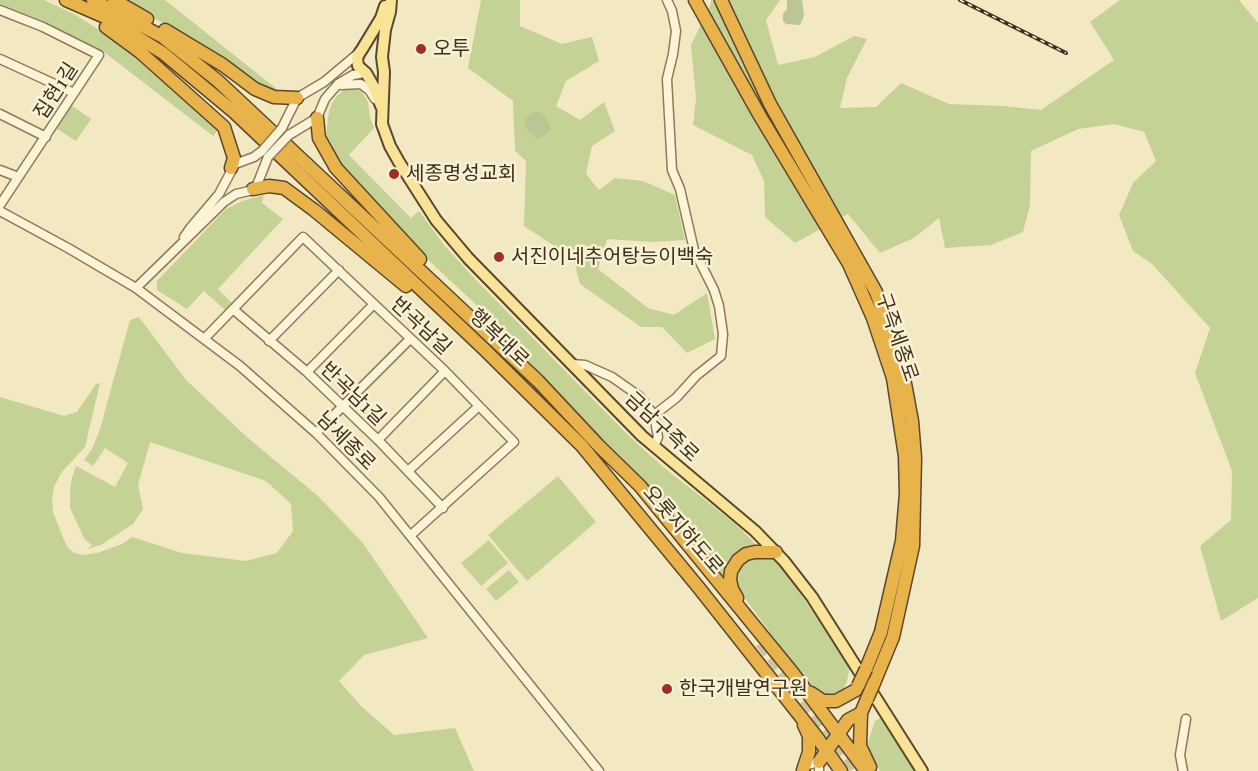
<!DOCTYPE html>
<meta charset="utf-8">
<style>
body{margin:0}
canvas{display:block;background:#f2e8c2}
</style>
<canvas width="1258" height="771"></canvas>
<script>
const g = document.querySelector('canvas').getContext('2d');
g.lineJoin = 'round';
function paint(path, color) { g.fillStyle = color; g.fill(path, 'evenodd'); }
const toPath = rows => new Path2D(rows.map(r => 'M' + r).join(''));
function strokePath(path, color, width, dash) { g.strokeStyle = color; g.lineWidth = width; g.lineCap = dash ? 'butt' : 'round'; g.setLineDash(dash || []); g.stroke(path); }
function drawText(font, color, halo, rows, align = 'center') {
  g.font = font + ' "Playfair Display","Noto Sans KR",serif'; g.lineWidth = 5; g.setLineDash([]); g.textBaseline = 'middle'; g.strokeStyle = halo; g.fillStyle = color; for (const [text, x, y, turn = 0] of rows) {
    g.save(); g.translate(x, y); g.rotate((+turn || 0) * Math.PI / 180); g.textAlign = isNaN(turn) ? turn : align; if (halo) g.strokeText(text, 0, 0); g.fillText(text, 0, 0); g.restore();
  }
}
const green = toPath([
 [0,0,44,0,74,14,128,48,218,130,213,136,104,52,42,21,0,6],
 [119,0,165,0,278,90,273,90,254,83,206,49,136,7],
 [481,0,520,0,520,26,562,44,592,37,599,61,566,81,556,106,580,120,604,102,615,131,592,146,586,174,599,190,615,178,643,181,675,195,685,240,652,242,607,239,598,269,648,308,674,315,707,293,715,339,687,353,662,327,641,327,580,284,573,258,524,226,526,161,515,151,513,101,468,68],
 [711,0,780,0,766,20,778,65,815,57,854,36,867,39,847,78,840,108,876,107,901,83,949,104,1003,106,1041,110,1114,60,1090,22,1120,0,1239,0,1258,23,1258,598,1221,621,1200,546,1231,520,1232,471,1195,373,1210,328,1152,264,1133,251,1119,215,1133,183,1156,161,1144,132,1114,124,1078,129,1031,151,1030,205,1023,232,991,245,945,248,939,218,914,238,880,253,848,214,795,243,765,217,764,181,752,155,693,125,696,98,691,45,710,6],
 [353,87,362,92,368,102,370,118,374,128,349,155,411,218,419,211,444,245,476,280,629,436,662,466,733,522,752,540,756,546,727,577,722,578,637,475,515,348,485,313,411,244,334,159,326,141,328,116,332,103,337,96,342,91],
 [71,105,91,119,76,141,56,128],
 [264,195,262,203,283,219,218,289,233,304,226,311,204,291,187,309,157,290,157,281,226,209,242,201],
 [139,317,186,380,248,438,318,496,362,542,428,638,364,655,339,681,361,706,394,735,455,728,474,771,0,771,0,397,64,416,77,412,96,384,100,383,85,447,61,473,54,487,52,500,53,512,64,540,68,548,75,553,82,555,97,553,122,544,132,537,182,553,246,561,277,553,293,531,291,504,266,481,150,442,138,485,143,509,133,524,101,545,87,549,92,545,85,540,70,508,70,491,72,478,76,466,115,487,128,463,105,448,93,466,84,460,92,449,100,429,130,320],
 [558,476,596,522,527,581,488,535],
 [489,540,508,563,481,586,461,563],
 [770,555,789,577,850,666,847,681,843,690,833,699,814,692,738,589,737,577,741,564,750,556],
 [509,570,519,582,496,601,486,589],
 [882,717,917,771,880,771,870,752,868,743,875,721]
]);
const cemetery = toPath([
 [787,0,802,0,804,16,800,25,786,24,783,21,783,14,787,9],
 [534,112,540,112,545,116,551,128,549,132,538,139,530,133,524,124,525,118]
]);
const highwayTunnel = toPath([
 [761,643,858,771]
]);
const minor = toPath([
 [0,10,43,27,99,55,0,205],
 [0,59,74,93],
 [341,85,361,84,369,90,375,99],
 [0,114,46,137],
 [282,128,297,98,324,82,361,51],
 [289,135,317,118,325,99,338,84,353,75,364,73],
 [0,170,18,177],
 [0,211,68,248,136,288,240,366,316,433,379,497,599,771],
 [184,237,191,227,219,194,235,164,254,157,262,151],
 [136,288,224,202,236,194,249,191,257,185,268,157],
 [234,310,307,372,378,440,443,508],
 [205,338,303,237,445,371,514,442,411,535],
 [269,341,339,270],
 [572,364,585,365,612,377,639,396,654,415,676,398,696,376,721,356,723,334,719,306,714,290,694,250,680,189,672,170,667,79,673,54,676,31,672,11,667,0],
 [307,372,374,304],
 [316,433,410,339],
 [378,440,445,371],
 [654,447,658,437,654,415],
 [408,471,479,406],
 [804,769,807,765,819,762,819,771],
 [1183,771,1180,755,1186,719]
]);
const major = toPath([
 [391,0,390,12,385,30,382,57,384,72,382,124,390,146,399,162,436,220,468,258,642,436,755,531,784,561,812,597,922,771],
 [361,51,381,18,385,6],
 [360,52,357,58,358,66,366,73,374,87,381,106]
]);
const highway = toPath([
 [66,0,105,17,163,53,234,112,484,349,582,446,699,588,816,736,841,771],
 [93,0,163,37,218,81,538,381,598,445,640,486,792,672,866,771],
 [114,0,147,19],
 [695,0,760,116,849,264,873,318,893,378,905,456,906,494,902,541,881,632,866,669],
 [721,0,770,104,876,292,894,343,904,378,912,421,915,458,913,546,893,637,874,683],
 [106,27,140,52,224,127,234,158,231,168],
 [165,30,223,65,255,89,274,97,297,98],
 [317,118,319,138,336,168,420,259],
 [253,189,269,186,284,188,314,210,406,286],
 [737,598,732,589,730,580,731,571,738,560,746,554,755,552,776,552],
 [811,693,823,701,836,701,856,690],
 [861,713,860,746,870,767],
 [819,762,848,720,861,713,867,699],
 [803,770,809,752,809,736,804,725]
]);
const rail = toPath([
 [960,0,1066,53]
]);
const minorBridge = toPath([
 [262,151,282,128],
 [268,157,289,135]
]);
const highwayBridge = toPath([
 [858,686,866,669],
 [867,699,874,683]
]);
const markers = [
 [421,49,6,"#a32d21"],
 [394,174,6,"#a32d21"],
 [499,257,6,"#a32d21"],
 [667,689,6,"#a32d21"]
];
const poiNames = [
 ["오투",433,49],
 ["세종명성교회",406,174],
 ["서진이네추어탕능이백숙",511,257],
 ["한국개발연구원",679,689]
];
const streetNames = [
 ["집현1길",56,91,-57],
 ["반곡남길",421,326,43],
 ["구즉세종로",897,337,71],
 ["행복대로",499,338,44],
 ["반곡남1길",353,394,44],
 ["금남구즉로",662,427,43],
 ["남세종로",346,441,45],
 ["오롯지하도로",683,530,49]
];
paint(green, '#c5d295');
paint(cemetery, '#bbc695');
strokePath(highwayTunnel, '#cec3a1', 12, [12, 6]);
strokePath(minor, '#8e7a57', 11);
strokePath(major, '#5c472c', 14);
strokePath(highway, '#5c472c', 15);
strokePath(minor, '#fcf4d7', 8);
strokePath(major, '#f8e397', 10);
strokePath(highway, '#e9b34c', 12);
strokePath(rail, '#3d2f1d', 4);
strokePath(rail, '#f9f1d3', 1.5, [4.5]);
strokePath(minorBridge, '#8e7a57', 11, []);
strokePath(highwayBridge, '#5c472c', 15, []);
strokePath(minorBridge, '#fcf4d7', 8);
strokePath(highwayBridge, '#e9b34c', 12);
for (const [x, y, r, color] of markers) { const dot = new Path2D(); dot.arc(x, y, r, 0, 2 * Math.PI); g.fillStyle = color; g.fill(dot); strokePath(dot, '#f9f1d3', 2); }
drawText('20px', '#3d2f1d', '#f9f1d3', poiNames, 'left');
drawText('20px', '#3d2f1d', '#f9f1d3', streetNames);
</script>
